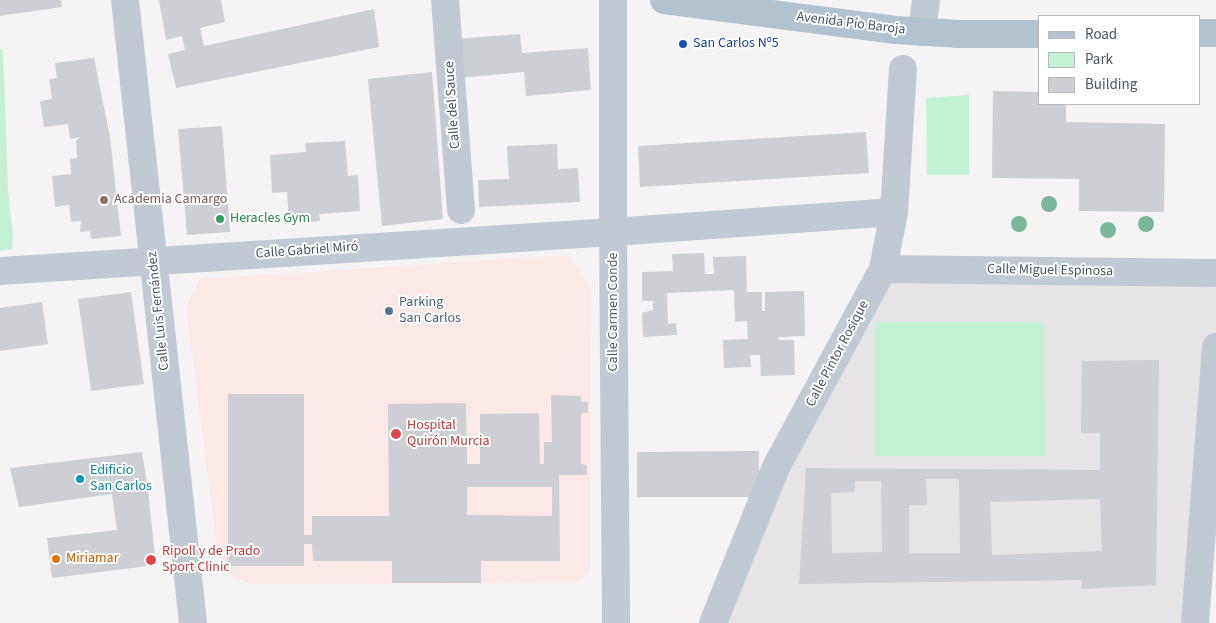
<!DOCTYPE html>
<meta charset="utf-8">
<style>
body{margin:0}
#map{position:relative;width:1216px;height:623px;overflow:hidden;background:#f5f3f3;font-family:"Source Sans 3",sans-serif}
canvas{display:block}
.legend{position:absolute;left:1038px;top:15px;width:162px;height:90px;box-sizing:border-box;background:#fff;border:1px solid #b7bbc0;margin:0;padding:6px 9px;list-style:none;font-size:15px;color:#4a5661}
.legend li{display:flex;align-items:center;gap:10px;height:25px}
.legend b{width:25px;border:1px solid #b7bbc0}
</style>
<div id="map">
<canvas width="1216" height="623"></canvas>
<ul class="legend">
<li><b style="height:6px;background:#b3c2d1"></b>Road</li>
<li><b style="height:14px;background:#c3f1d5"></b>Park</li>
<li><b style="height:14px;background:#cdcfd5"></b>Building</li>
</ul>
</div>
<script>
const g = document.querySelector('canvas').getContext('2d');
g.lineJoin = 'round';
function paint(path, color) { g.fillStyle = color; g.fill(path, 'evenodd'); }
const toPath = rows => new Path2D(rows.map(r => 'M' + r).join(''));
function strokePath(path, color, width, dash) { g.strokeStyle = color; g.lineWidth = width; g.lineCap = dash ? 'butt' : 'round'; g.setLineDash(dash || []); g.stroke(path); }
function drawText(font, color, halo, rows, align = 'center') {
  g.font = font + ' "Source Sans 3",sans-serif'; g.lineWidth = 4; g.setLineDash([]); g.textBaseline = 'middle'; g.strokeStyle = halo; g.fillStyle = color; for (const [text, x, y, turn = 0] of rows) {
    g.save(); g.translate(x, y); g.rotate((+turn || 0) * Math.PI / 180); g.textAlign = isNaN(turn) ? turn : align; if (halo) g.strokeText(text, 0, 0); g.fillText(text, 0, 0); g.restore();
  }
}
const education = toPath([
 [883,269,1216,273,1216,347,1195,623,713,623]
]);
const medical = toPath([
 [568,255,591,288,590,572,575,583,250,584,220,569,186,307,200,279]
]);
const green = toPath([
 [0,49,3,49,8,191,13,234,12,249,0,251],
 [969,95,969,175,927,175,926,98],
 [875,322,1044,322,1045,456,875,456]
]);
const building = toPath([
 [0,0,61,0,62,7,0,16],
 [159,0,221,0,225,22,200,28,204,46,374,9,379,47,176,88,168,54,185,50,182,36,166,40],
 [520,34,522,53,588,48,591,90,526,96,524,72,458,78,455,39],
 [94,58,110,137,121,236,91,239,90,231,80,232,81,221,71,222,69,205,55,207,52,176,71,174,70,159,77,158,76,141,80,137,70,139,68,124,44,127,40,101,52,99,49,79,57,78,55,63],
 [432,72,443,219,382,226,368,79],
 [993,91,1040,92,1040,104,1066,104,1066,122,1165,124,1164,212,1079,211,1079,179,992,178],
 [222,126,230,232,187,235,178,129],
 [866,132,869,173,640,187,638,146],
 [345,141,348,176,358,175,360,211,319,214,320,221,289,223,287,192,272,193,270,155,306,152,305,143],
 [557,144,558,169,578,168,580,202,479,207,478,180,509,179,507,146],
 [704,253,705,274,714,274,713,257,746,256,747,292,762,292,762,311,765,311,765,292,804,291,805,336,779,337,779,340,794,340,795,375,761,376,760,355,750,355,751,367,724,368,723,340,748,339,747,321,735,322,734,290,667,293,668,324,676,323,677,335,643,337,642,313,653,310,653,301,642,301,642,272,673,271,672,254],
 [131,292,144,384,91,391,78,299],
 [42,302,48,344,0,351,0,308],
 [1159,360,1156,585,1081,589,1082,580,799,584,806,468,1100,470,1100,433,1081,433,1082,361],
 [926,479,959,479,960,553,909,553,909,505,927,505],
 [855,481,881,481,882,552,832,553,831,493,855,492],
 [1100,499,1102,551,992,555,990,502],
 [228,394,304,394,304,535,312,535,312,516,389,516,388,404,466,403,467,464,480,464,480,414,539,413,540,464,544,464,544,442,552,442,551,395,581,396,581,402,588,402,588,413,581,413,581,464,587,465,587,475,559,475,560,561,481,561,481,583,392,583,392,561,313,561,312,544,304,544,304,566,228,566],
 [467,487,552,487,552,516,467,515],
 [759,451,759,497,637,497,637,452],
 [142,452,148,490,156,565,52,578,47,538,117,530,112,494,19,507,10,468]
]);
const minor = toPath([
 [125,0,193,623],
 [445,0,461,210],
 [613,0,613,232,616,623],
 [922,32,926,0],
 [883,269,1216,273],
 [0,271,613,232,894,212],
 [713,623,776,467,883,269,894,212,903,69],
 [1195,623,1216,347]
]);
const major = toPath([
 [664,0,896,30,959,34,1040,34],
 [1200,33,1216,33]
]);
const trees = [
 [1049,204],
 [1019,224],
 [1146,224],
 [1108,230]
];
const markers = [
 [683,44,5,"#1a4fb4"],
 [104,200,5,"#8d6e63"],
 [220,219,5,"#2e9e5b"],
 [389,311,5,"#5c6f8a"],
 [396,434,6,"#e0444e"],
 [80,479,5,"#0f9aa8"],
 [56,559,5,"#e8710a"],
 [151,560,6,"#e0444e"]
];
const streetNames = [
 ["Avenida Pío Baroja",851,24,7],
 ["Calle del Sauce",453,105,-94],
 ["Calle Gabriel Miró",307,251,-4],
 ["Calle Miguel Espinosa",1050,271,1],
 ["Calle Luis Fernández",159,311,-96],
 ["Calle Carmen Conde",614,312,-90],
 ["Calle Pintor Rosique",838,354,-62]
];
const transitNames = [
 ["San Carlos Nº5",693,44]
];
const educationNames = [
 ["Academia Camargo",114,200]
];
const leisureNames = [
 ["Heracles Gym",230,219]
];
const serviceNames = [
 ["Parking",399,303],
 ["San Carlos",399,319]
];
const healthNames = [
 ["Hospital",407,426],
 ["Quirón Murcia",407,442],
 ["Ripoll y de Prado",162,552],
 ["Sport Clinic",162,568]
];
const cultureNames = [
 ["Edificio",90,471],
 ["San Carlos",90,487]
];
const foodNames = [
 ["Miriamar",66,559]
];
paint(education, '#e6e4e5');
paint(medical, '#fce8e6');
paint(green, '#c3f1d5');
paint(building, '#cdcfd5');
strokePath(minor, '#c1cad2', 28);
strokePath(major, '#b3c2d1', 28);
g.fillStyle = '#7bb799';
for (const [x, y] of trees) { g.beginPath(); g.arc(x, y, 8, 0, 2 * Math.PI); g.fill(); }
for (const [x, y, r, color] of markers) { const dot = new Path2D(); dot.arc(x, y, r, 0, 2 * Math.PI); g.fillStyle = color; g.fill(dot); strokePath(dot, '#fff', 2); }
drawText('14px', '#4a5661', '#fff', streetNames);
drawText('14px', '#164399', '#fff', transitNames, 'left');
drawText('14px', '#785e54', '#fff', educationNames, 'left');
drawText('14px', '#27864d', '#fff', leisureNames, 'left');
drawText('14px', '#4e5e75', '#fff', serviceNames, 'left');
drawText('14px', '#be3a42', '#fff', healthNames, 'left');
drawText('14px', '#0d838f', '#fff', cultureNames, 'left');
drawText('14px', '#c56008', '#fff', foodNames, 'left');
</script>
